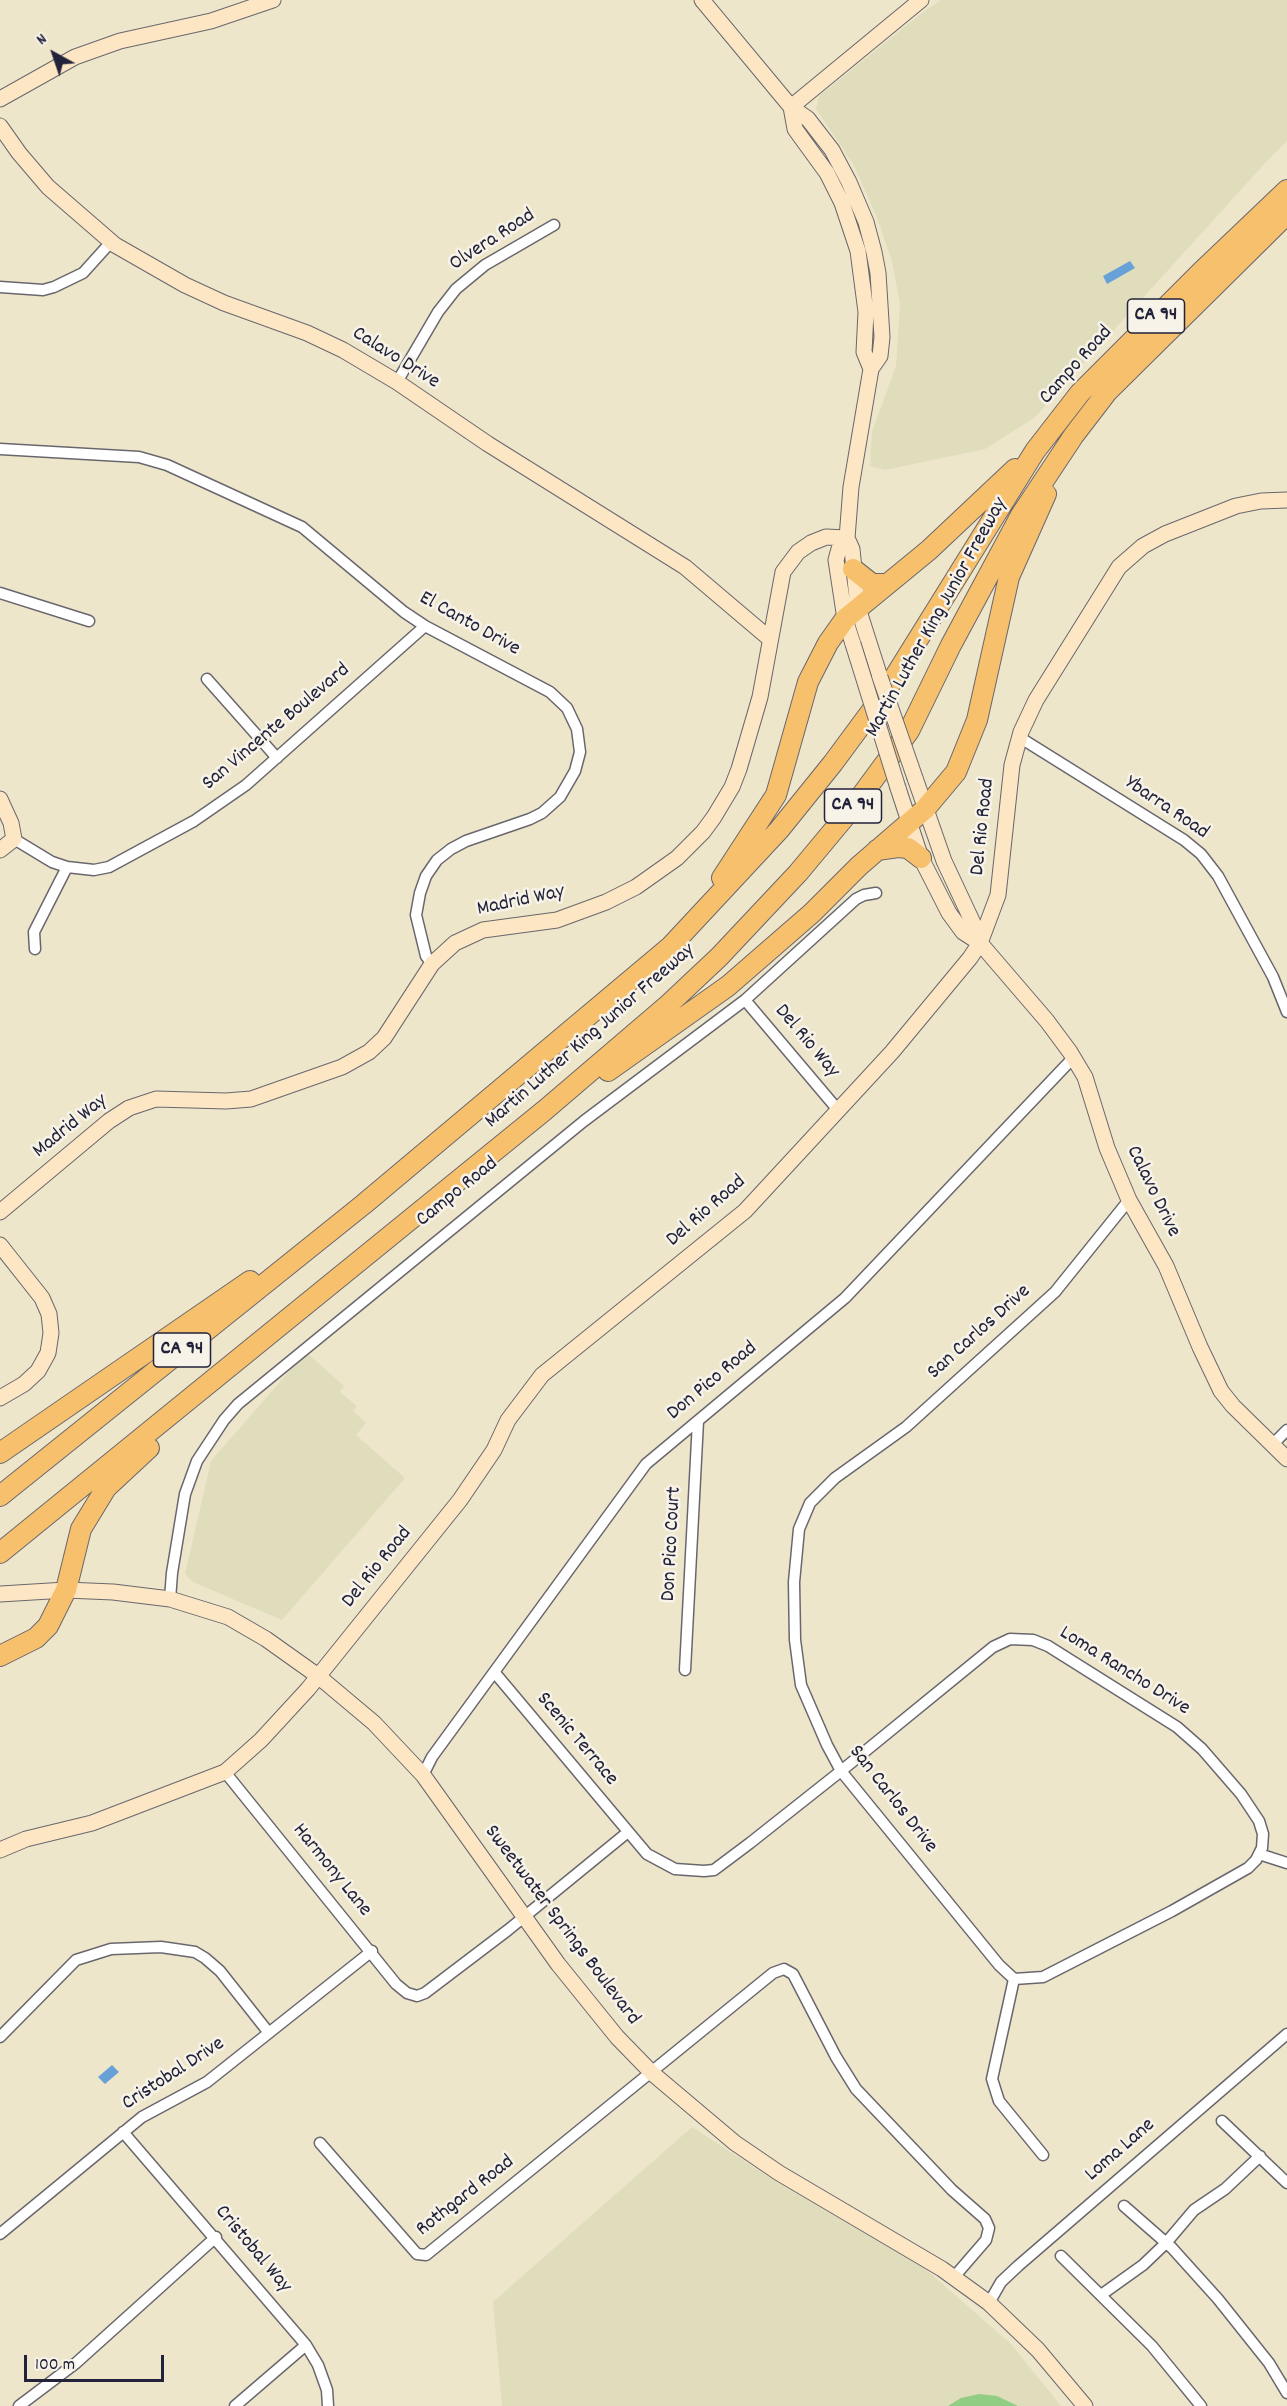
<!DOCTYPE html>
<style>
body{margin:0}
#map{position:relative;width:1287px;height:2406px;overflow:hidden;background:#eee6cb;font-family:Dekko,sans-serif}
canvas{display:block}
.north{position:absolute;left:24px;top:24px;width:60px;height:60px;-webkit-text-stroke:4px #f7f3e8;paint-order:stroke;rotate:320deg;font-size:16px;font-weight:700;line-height:24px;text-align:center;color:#22223b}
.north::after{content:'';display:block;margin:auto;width:21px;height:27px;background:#22223b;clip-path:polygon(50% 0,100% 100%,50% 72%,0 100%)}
.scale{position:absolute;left:24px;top:2355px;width:140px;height:27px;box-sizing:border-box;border:3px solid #22223b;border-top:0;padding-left:8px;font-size:18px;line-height:21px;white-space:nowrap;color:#22223b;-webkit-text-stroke:4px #f7f3e8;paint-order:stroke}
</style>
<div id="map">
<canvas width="1287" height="2406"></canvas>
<div class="north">N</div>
<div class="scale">100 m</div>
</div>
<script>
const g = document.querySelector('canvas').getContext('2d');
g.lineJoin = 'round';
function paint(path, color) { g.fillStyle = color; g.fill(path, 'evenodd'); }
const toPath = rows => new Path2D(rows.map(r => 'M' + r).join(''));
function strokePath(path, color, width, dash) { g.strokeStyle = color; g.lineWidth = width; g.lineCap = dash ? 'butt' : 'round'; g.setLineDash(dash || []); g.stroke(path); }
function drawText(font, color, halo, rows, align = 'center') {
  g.font = font + ' Dekko,sans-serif'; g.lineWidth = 5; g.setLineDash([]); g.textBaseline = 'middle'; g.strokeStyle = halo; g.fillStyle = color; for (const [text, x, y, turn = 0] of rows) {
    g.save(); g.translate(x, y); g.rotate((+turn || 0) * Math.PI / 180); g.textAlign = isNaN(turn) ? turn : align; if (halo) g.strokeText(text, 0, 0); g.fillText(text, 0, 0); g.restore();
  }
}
const built = toPath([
 [941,0,1287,0,1287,141,1267,161,1034,418,985,449,885,470,870,466,872,432,896,366,900,305,892,261,876,215,853,164,816,109,819,96,918,16],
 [306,1352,344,1386,340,1392,357,1406,353,1411,366,1423,356,1435,405,1478,282,1620,193,1582,185,1574,211,1461],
 [692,2127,778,2183,924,2268,1011,2344,1061,2406,502,2406,493,2302]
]);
const green = toPath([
 [979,2394,997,2396,1018,2406,948,2406,961,2398]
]);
const water = toPath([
 [1130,261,1135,268,1107,284,1103,276],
 [112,2065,119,2072,105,2084,98,2077]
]);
const street = toPath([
 [0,287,43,290,54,287,83,273,111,242],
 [397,382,438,312,456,289,485,265,554,225],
 [0,449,139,457,167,465,302,527,404,612,425,626,550,692,567,708,577,729,580,752,575,771,560,797,542,813,530,819,466,841,451,849,437,860,426,876,420,893,416,915,426,956,432,964],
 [0,593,89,621],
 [207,679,277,758],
 [1019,737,1184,840,1201,854,1218,876,1273,977,1287,1012],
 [14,839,52,862,67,867,94,870,109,867,194,821,246,785,425,626],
 [35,949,34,932,67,867],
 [745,1000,838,1110],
 [1272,1445,1287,1430],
 [170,1599,172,1573,185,1494,197,1461,224,1420,238,1404,584,1121,745,1000,856,899,864,895,876,893],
 [685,1670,698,1421],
 [495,1673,647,1854,675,1869,704,1871,714,1870,750,1843,841,1771,993,1647,1010,1639,1033,1640,1048,1646,1177,1727,1202,1749,1241,1794,1259,1821,1263,1834,1262,1848,1256,1860,1248,1868,1172,1911,1043,1977,1014,1979,999,1965,841,1771,827,1745,801,1685,795,1640,794,1582,799,1529,810,1503,835,1478,906,1427,1055,1292,1129,1200],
 [225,1772,396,1984,407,1993,417,1996,425,1993,508,1930,628,1832],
 [423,1775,432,1757,646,1464,845,1298,1073,1058],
 [1259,1854,1287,1863],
 [1014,1979,992,2079,999,2101,1043,2155],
 [0,2037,76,1960,111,1949,161,1947,195,1952,205,1958,220,1971,269,2033],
 [1222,2121,1287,2183],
 [123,2132,306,2345,318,2365,327,2390,328,2406],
 [320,2143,417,2254,426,2255,773,1973,784,1969,793,1974,836,2057,856,2089,952,2190,985,2219,989,2228,986,2240,954,2277],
 [1124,2206,1172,2248,1218,2299,1269,2363,1287,2393],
 [0,2234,142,2117,207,2082,372,1951],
 [1061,2256,1152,2346,1201,2406],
 [1101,2295,1143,2265,1166,2243,1194,2210,1225,2189,1260,2156],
 [989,2303,1001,2282,1018,2266,1287,2034],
 [19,2406,76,2363,216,2237],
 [235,2406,306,2345]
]);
const secondary = toPath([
 [702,0,791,107,808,119,832,150,849,182,866,222,874,252,878,273,882,337,880,356,871,369,851,487,847,538,852,549,858,608,880,677],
 [0,99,75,57,120,41,211,21,273,0],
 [791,107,795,129,827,173,842,203,858,251,866,312,864,352,871,369],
 [791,107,921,0],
 [0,126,19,153,48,187,115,245,185,285,224,303,307,333,343,350,397,382,488,444,685,567,770,639],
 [847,538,839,549,836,560,845,619,853,644],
 [915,778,944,861,973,923,980,943],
 [898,788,921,858,949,913,963,932,980,943,1047,1021,1070,1052,1085,1077,1107,1148,1129,1200,1166,1266,1200,1347,1221,1391,1233,1406,1287,1459],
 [0,799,11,823,14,839,0,850],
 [0,1212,109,1121,129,1108,156,1099,226,1101,251,1099,342,1067,369,1052,384,1038,432,964,455,943,483,930,557,920,606,902,636,887,677,858,703,832,714,817,732,787,739,769,760,697,783,572,798,552,811,543,826,537,847,538],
 [0,1245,42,1298,49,1314,51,1333,48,1353,38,1371,24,1384,0,1398],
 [0,1594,66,1590,113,1592,170,1599,228,1617,266,1639,318,1676,374,1723,423,1775,558,1964,617,2037,652,2073,735,2143,779,2173,942,2269,989,2303,1038,2350,1085,2406],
 [0,1850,26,1839,92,1823,225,1772,261,1740,308,1689,460,1500,494,1450,508,1420,542,1375,745,1211,892,1052,970,958,980,943,998,895,1012,765,1021,732,1036,700,1119,567,1143,546,1165,534,1236,506,1261,501,1287,500]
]);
const highway = toPath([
 [853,569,872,584,887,584],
 [877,850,898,847,908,848,921,858],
 [722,878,776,795,808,682,828,643,845,619,929,550,1015,469],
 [608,1071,728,986,812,913,859,866,925,809,956,772,977,720,1009,577,1046,494],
 [0,1453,250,1281],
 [0,1496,364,1204,670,947,779,830,833,763,884,694,1035,451,1080,393,1201,272,1287,190],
 [0,1553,545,1110,669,1004,719,957,798,873,853,807,909,731,951,645,1021,515,1074,435,1107,392,1287,214],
 [0,1656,36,1638,48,1626,66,1590,81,1529,106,1488,149,1448]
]);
const secondaryBridge = toPath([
 [853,644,898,788],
 [880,677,915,778]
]);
const shields = [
 [1156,316,57],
 [853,806,57],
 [182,1350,57]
];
const shieldNames = [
 ["CA 94",1156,316],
 ["CA 94",853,806],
 ["CA 94",182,1350]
];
const streetNames = [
 ["Olvera Road",493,241,-33],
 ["Calavo Drive",395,359,32],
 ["Campo Road",1077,366,-48],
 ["Martin Luther King Junior Freeway",938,618,-61],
 ["El Canto Drive",469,625,29],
 ["San Vincente Boulevard",277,728,-40],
 ["Ybarra Road",1166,809,34],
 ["Del Rio Road",984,827,-84],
 ["Madrid Way",521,902,-12],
 ["Martin Luther King Junior Freeway",591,1037,-41],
 ["Del Rio Way",806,1042,50],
 ["Madrid Way",71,1127,-39],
 ["Calavo Drive",1152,1192,64],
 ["Campo Road",458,1193,-39],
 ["Del Rio Road",707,1212,-41],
 ["San Carlos Drive",980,1333,-42],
 ["Don Pico Road",713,1382,-40],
 ["Don Pico Court",673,1544,-87],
 ["Del Rio Road",378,1568,-51],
 ["Loma Rancho Drive",1124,1672,32],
 ["Scenic Terrace",576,1740,50],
 ["San Carlos Drive",892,1800,52],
 ["Harmony Lane",331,1871,51],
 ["Sweetwater Springs Boulevard",561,1926,53],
 ["Cristobal Drive",174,2075,-33],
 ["Loma Lane",1121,2151,-41],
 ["Rothgard Road",466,2197,-38],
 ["Cristobal Way",252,2250,50]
];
paint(built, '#dfddbb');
paint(green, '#91ce83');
paint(water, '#68a1d7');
strokePath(street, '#69676d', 13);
strokePath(secondary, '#69676d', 17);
strokePath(highway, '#69676d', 22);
strokePath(street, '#fff', 10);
strokePath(secondary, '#fce6c4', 15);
strokePath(highway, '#f7c06c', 20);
strokePath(secondaryBridge, '#69676d', 17, []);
strokePath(secondaryBridge, '#fce6c4', 15);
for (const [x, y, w] of shields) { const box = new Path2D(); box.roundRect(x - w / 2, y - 17, w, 34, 4.5); g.fillStyle = '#f7f3e8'; g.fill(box); strokePath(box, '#22223b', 1.5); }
drawText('bold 20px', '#22223b', null, shieldNames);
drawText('21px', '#22223b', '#f7f3e8', streetNames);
</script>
